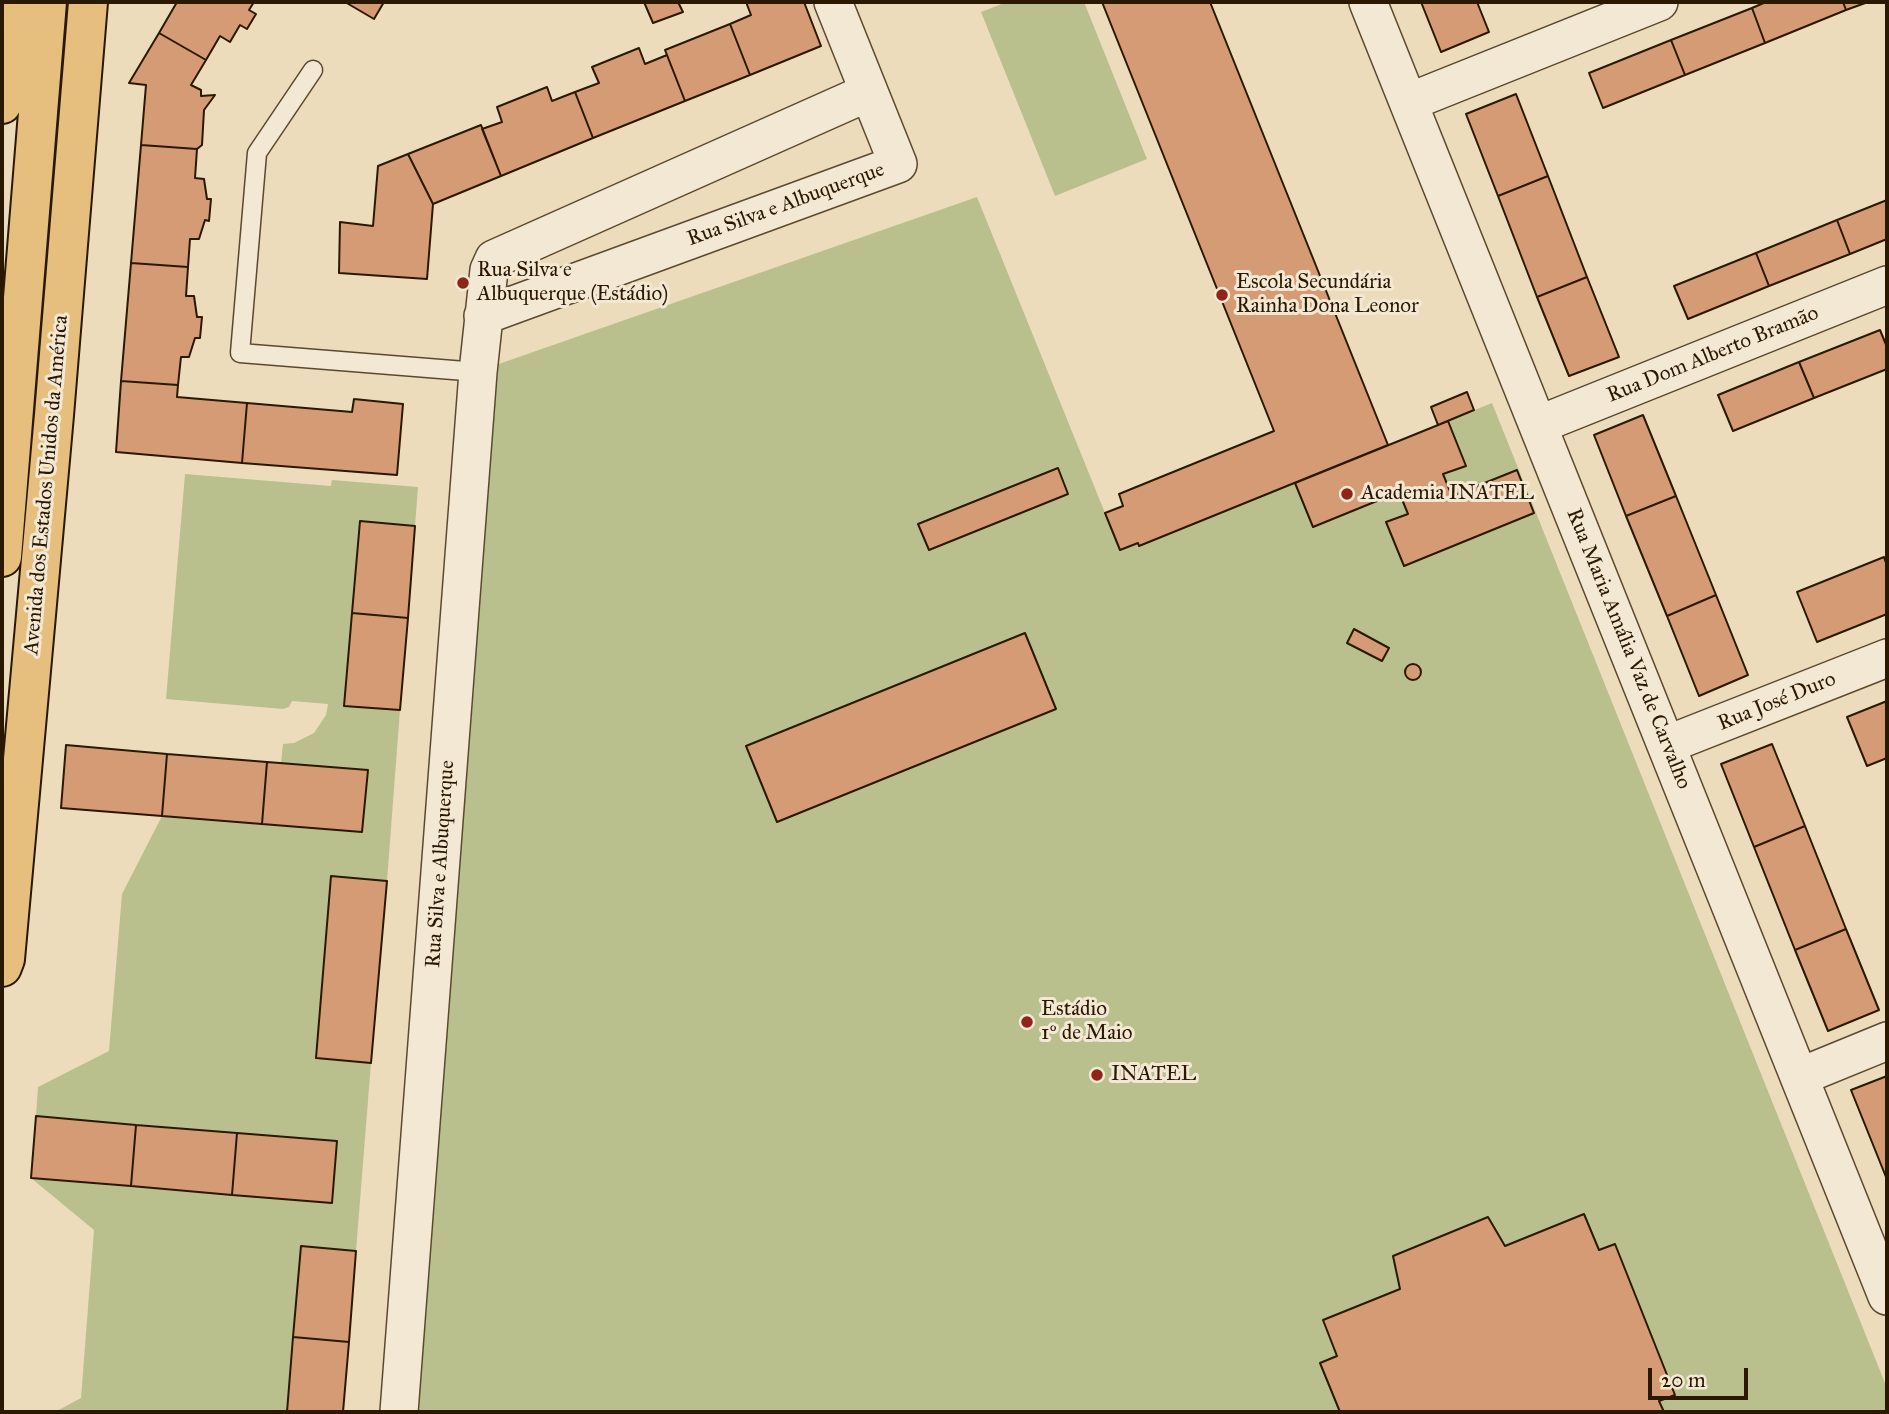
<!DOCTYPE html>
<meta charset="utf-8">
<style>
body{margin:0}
#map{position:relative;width:1889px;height:1414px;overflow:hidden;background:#ecdcbb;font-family:"IM FELL Great Primer",serif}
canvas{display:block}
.frame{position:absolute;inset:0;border:4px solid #2b1800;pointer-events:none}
.scale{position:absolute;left:1648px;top:1368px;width:100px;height:32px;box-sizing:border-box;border:4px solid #2b1800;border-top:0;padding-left:9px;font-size:21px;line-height:24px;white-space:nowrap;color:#2b1800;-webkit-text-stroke:5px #f3e8d3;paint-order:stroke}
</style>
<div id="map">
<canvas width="1889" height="1414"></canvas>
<div class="frame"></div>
<div class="scale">20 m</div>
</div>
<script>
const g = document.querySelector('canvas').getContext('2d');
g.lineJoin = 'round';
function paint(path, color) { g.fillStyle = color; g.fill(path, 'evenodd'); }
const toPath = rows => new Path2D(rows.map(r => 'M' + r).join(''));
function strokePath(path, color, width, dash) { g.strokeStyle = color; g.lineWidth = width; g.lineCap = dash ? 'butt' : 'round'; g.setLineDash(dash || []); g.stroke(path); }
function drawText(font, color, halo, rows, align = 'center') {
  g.font = font + ' "IM FELL Great Primer",serif'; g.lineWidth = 6; g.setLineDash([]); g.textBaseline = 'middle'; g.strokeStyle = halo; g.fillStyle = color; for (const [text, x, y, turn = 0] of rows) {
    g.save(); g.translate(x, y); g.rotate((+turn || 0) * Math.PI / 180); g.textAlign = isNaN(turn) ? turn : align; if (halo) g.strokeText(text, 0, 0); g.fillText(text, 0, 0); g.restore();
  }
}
const green = toPath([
 [1007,2,1084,2,1147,159,1055,196,981,12],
 [977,197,1120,550,1138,543,1140,545,1492,403,1887,1388,1887,1412,412,1412,493,366],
 [185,474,331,486,332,480,418,487,415,526,360,521,344,705,400,710,387,881,331,876,316,1058,371,1063,356,1251,301,1247,287,1412,55,1412,81,1398,94,1230,31,1178,332,1202,337,1141,36,1116,38,1087,109,1051,122,894,162,816,362,832,367,770,281,763,283,744,294,743,314,733,326,715,328,704,292,701,289,707,283,709,166,699]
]);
const building = toPath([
 [177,2,254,2,249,10,256,14,247,29,240,25,230,42,220,36,206,60,159,33,177,2],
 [345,2,384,2,374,19,345,2],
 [644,2,678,2,683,12,653,23,644,2],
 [746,2,804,2,821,46,750,75,730,24,751,15,746,2],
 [1102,2,1210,2,1388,445,1139,546,1138,543,1120,550,1105,513,1123,506,1119,494,1274,431,1102,2],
 [1421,2,1477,2,1489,32,1441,52,1421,2],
 [1766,2,1843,2,1846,10,1765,43,1752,8,1766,2],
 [1843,2,1868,2,1846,10,1843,2],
 [1752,8,1765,43,1685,75,1671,40,1752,8],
 [730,24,750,75,685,101,665,50,730,24],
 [159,33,206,60,191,85,201,90,201,96,215,95,204,110,202,145,197,149,141,145,146,85,129,83,159,33],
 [1671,40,1685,75,1603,108,1589,73,1671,40],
 [639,48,645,64,667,55,685,101,593,138,575,92,599,83,592,67,639,48],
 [547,87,552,101,575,92,593,138,501,176,482,129,502,122,497,107,547,87],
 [1516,94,1548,176,1498,196,1466,114,1516,94],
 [481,125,501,176,433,204,408,154,481,125],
 [141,145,197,149,195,178,204,179,207,199,211,199,209,221,205,220,199,239,190,239,188,267,131,263,141,145],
 [408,154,433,204,427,279,339,273,340,222,373,226,378,166,408,154],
 [1548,176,1587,277,1537,297,1498,196,1548,176],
 [1887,200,1887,239,1850,254,1837,220,1887,200],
 [1837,220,1850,254,1769,286,1756,253,1837,220],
 [1756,253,1769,286,1688,319,1674,286,1756,253],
 [131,263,188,267,186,296,194,296,197,317,202,317,200,338,195,338,189,357,181,357,178,385,121,381,131,263],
 [1587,277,1619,357,1569,376,1537,297,1587,277],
 [1880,330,1887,347,1887,369,1814,398,1799,362,1880,330],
 [1799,362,1814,398,1733,431,1718,395,1799,362],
 [121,381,178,385,177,397,247,403,242,463,116,452,121,381],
 [1467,392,1474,410,1438,425,1431,407,1467,392],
 [354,399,403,404,397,475,242,463,247,403,352,412,354,399],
 [1643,415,1676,496,1626,516,1594,435,1643,415],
 [1448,421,1466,466,1443,474,1452,496,1517,470,1534,513,1404,566,1386,522,1408,514,1399,492,1313,527,1295,483,1448,421],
 [1058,468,1068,494,929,550,918,524,1058,468],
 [1676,496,1716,595,1667,616,1626,516,1676,496],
 [360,521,415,526,408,618,352,613,360,521],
 [1884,557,1887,566,1887,614,1817,642,1797,592,1884,557],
 [1716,595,1748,675,1699,696,1667,616,1716,595],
 [352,613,408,618,400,710,344,706,352,613],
 [1354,629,1389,648,1382,661,1347,643,1354,629],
 [1025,633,1056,709,777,822,746,746,1025,633],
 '1405 672a8 8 0 1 1 16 0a8 8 0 1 1-16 0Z',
 [1887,701,1887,758,1867,766,1847,717,1887,701],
 [1772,744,1805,826,1754,847,1721,764,1772,744],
 [66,745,167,754,162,816,61,808,66,745],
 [167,754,267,762,262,824,162,816,167,754],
 [267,762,368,770,362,832,262,824,267,762],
 [1805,826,1846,929,1795,950,1754,847,1805,826],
 [331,876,387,881,371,1063,316,1058,331,876],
 [1846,929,1879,1010,1828,1031,1795,950,1846,929],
 [1887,1076,1887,1177,1886,1177,1851,1090,1887,1076],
 [36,1116,136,1125,131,1186,31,1178,36,1116],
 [136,1125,237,1133,232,1195,131,1186,136,1125],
 [237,1133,337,1141,332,1203,232,1195,237,1133],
 [1584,1214,1599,1250,1615,1244,1675,1395,1659,1401,1664,1412,1340,1412,1320,1363,1337,1356,1323,1320,1400,1289,1393,1256,1488,1217,1505,1246,1584,1214],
 [301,1246,356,1251,349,1342,293,1337,301,1246],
 [293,1337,349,1342,343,1412,287,1412,293,1337]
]);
const lane = toPath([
 [313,70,257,153,240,353,478,372]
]);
const street = toPath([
 [1368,2,1887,1296],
 [1409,102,1659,2],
 [483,316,898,164,833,2],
 [1538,425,1887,285],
 [1666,745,1887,658],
 [1799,1077,1887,1041],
 [399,1412,478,372,489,270,494,259,869,92]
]);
const primary = toPath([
 [2,104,10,2],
 [2,557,47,2],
 [2,967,5,959,54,415,88,2]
]);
const markers = [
 [463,283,7,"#8f2418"],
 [1222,295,7,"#8f2418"],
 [1347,494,7,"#8f2418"],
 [1027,1022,7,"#8f2418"],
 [1097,1075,7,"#8f2418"]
];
const streetNames = [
 ["Rua Silva e Albuquerque",786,205,-20],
 ["Rua Dom Alberto Bramão",1713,355,-22],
 ["Avenida dos Estados Unidos da América",47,485,-85],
 ["Rua Maria Amália Vaz de Carvalho",1628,649,68],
 ["Rua José Duro",1777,702,-22],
 ["Rua Silva e Albuquerque",441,864,-86]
];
const poiNames = [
 ["Rua Silva e",477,271],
 ["Albuquerque (Estádio)",477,295],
 ["Escola Secundária",1236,283],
 ["Rainha Dona Leonor",1236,307],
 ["Academia INATEL",1361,494],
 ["Estádio",1041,1010],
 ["1º de Maio",1041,1034],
 ["INATEL",1111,1075]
];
paint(green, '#b9c08e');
paint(building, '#d49b75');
strokePath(building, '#2b1800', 2);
strokePath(lane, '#5b492f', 21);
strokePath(street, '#5b492f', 40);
strokePath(primary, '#2b1800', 42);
strokePath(lane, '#f3e8d3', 18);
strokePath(street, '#f3e8d3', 37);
strokePath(primary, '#e6be7e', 38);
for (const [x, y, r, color] of markers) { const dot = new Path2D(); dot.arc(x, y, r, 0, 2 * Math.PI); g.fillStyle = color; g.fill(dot); strokePath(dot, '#f3e8d3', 2.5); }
drawText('21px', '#2b1800', '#f3e8d3', streetNames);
drawText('21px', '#2b1800', '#f3e8d3', poiNames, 'left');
</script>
